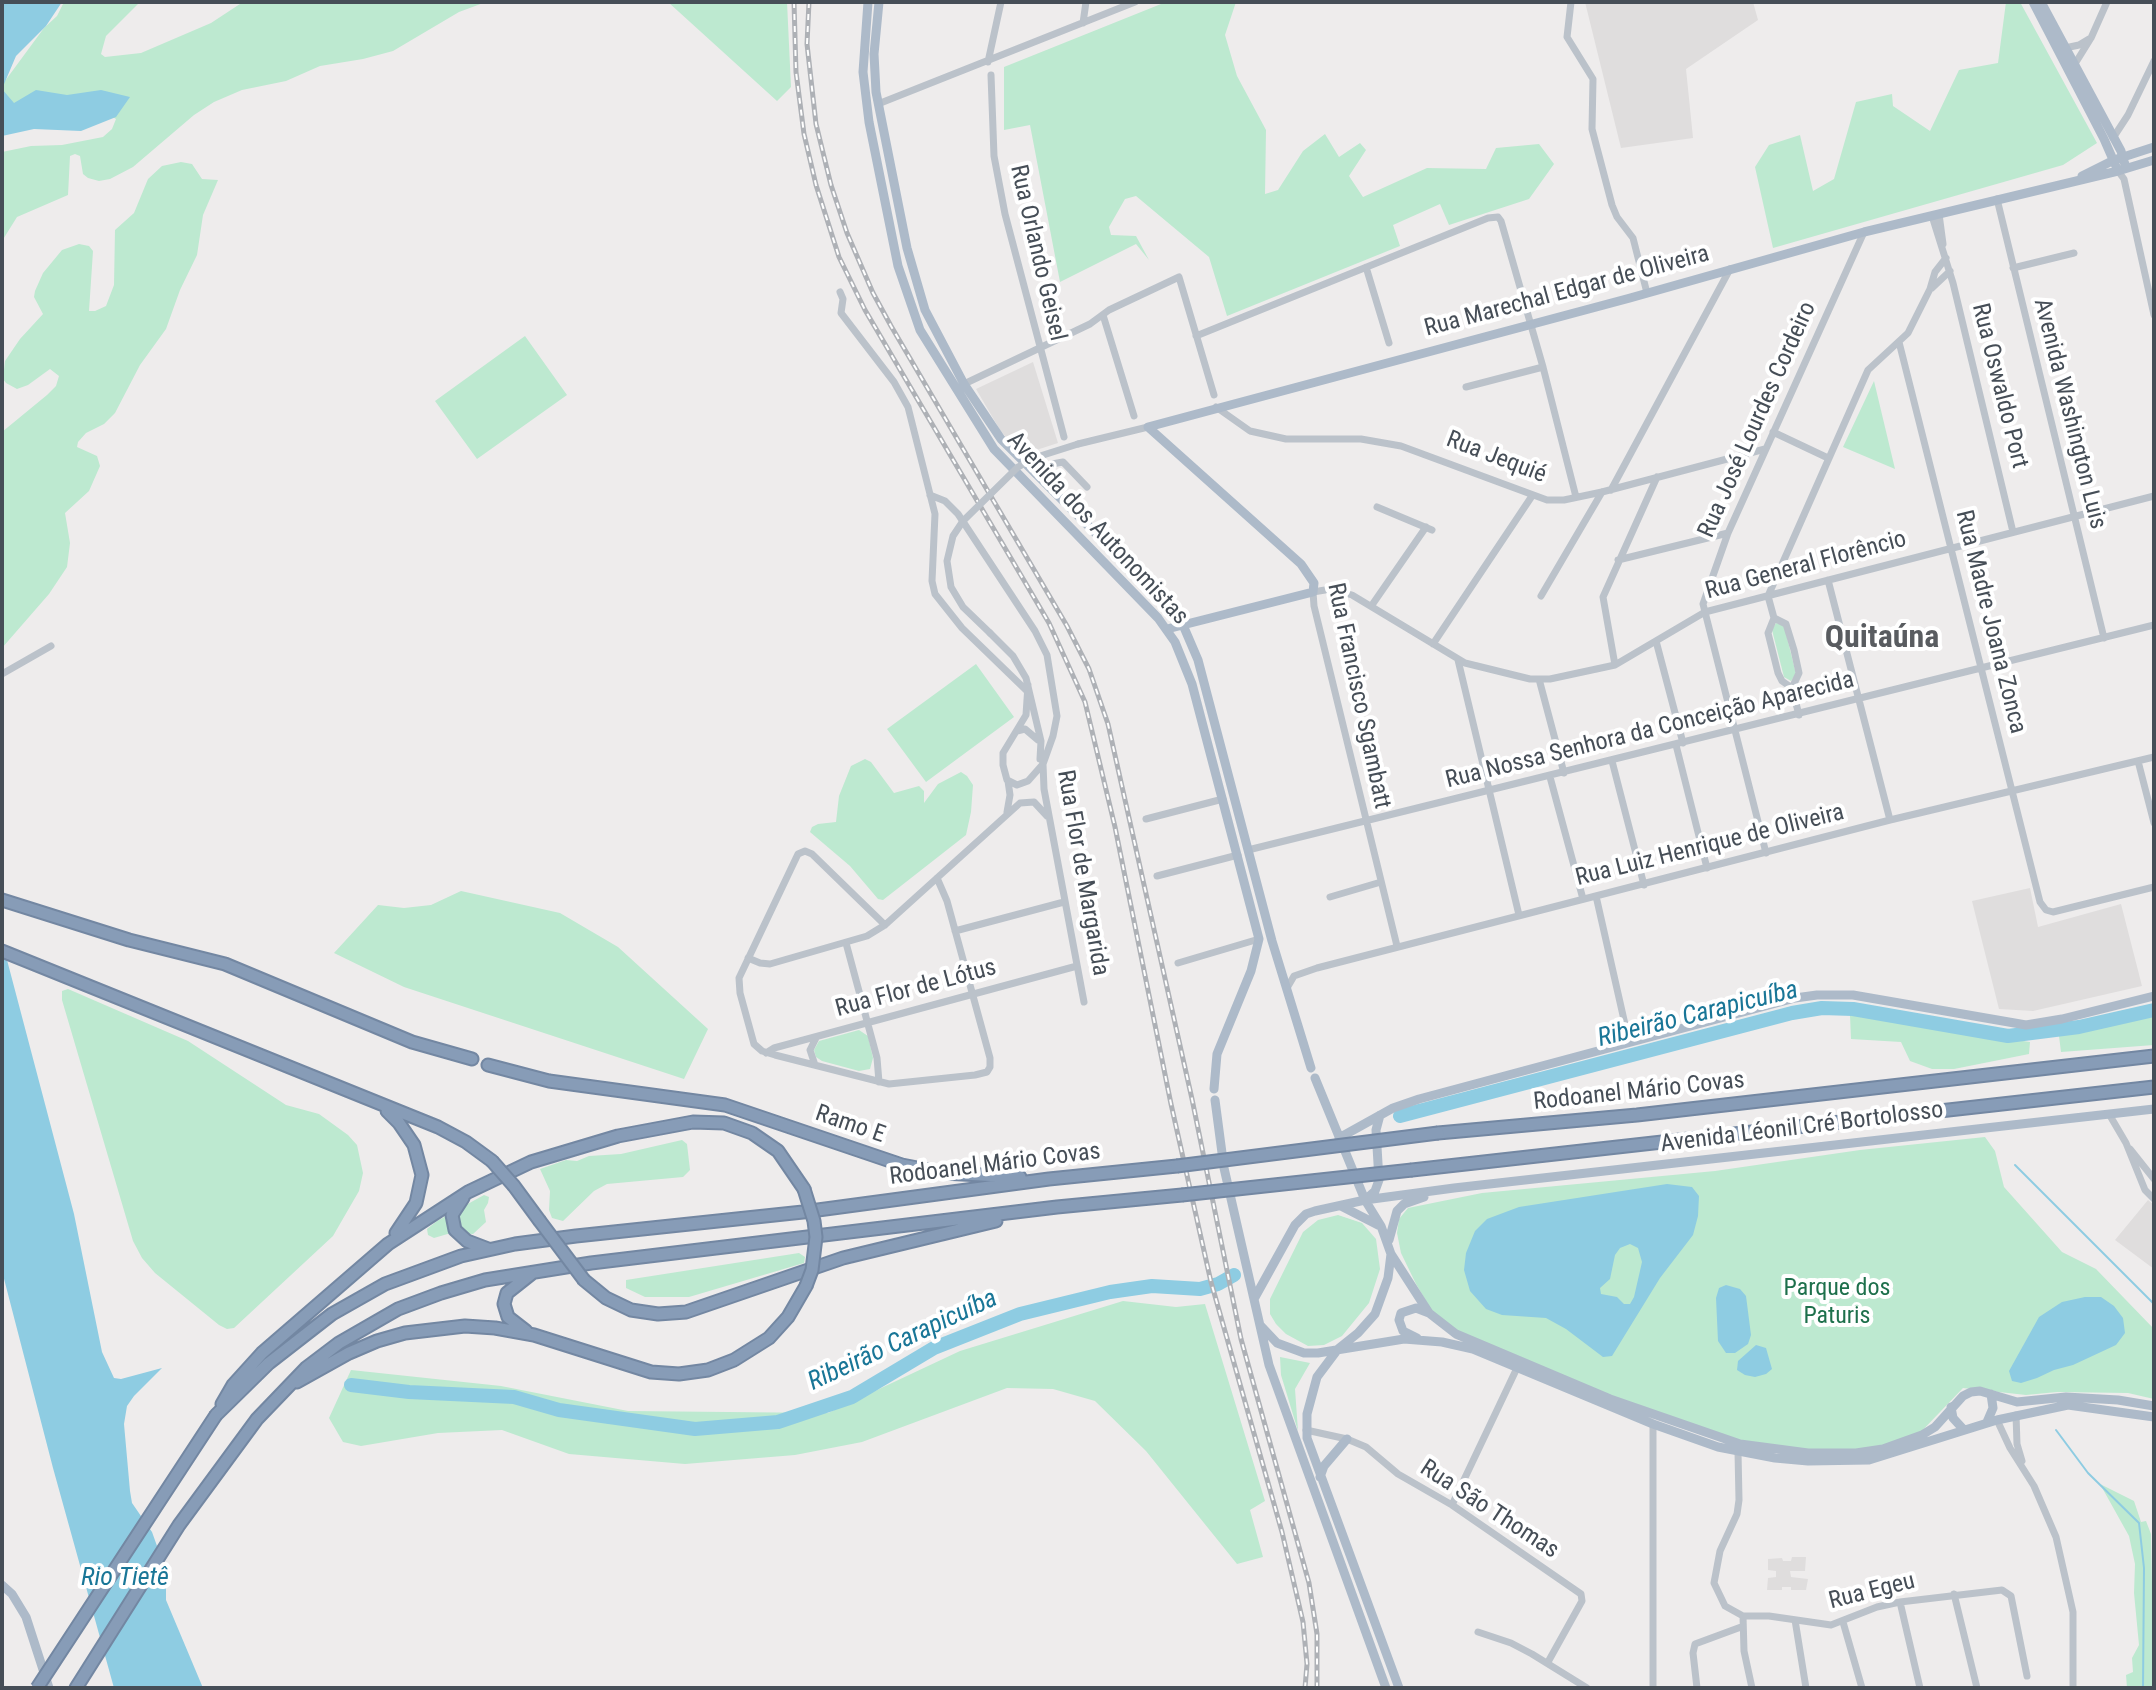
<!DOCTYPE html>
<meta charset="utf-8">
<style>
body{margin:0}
#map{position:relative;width:2156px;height:1690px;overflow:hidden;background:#eeecec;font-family:"Roboto Condensed",sans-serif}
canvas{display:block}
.frame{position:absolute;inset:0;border:4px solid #464e57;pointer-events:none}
</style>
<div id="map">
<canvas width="2156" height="1690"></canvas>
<div class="frame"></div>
</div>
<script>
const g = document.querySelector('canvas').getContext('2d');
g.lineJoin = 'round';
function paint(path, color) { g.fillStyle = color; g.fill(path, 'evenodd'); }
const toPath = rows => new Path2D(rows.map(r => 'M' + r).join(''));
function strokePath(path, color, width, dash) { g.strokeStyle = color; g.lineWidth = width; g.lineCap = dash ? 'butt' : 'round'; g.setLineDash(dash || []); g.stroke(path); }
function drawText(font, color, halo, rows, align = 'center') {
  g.font = font + ' "Roboto Condensed",sans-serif'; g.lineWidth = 8; g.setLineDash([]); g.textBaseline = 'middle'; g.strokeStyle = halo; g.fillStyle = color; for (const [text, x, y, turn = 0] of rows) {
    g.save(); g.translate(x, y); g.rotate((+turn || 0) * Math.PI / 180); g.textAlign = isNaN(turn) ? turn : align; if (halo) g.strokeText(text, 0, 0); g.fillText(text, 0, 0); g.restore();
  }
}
const education = toPath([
 [1585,2,1753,2,1758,20,1686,69,1693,138,1621,148],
 [1033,362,1058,443,1021,455,1000,430,976,389],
 [2030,888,2038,927,2121,904,2142,986,2033,1011,1999,1009,1972,901],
 [2148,1200,2154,1205,2154,1269,2115,1240],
 [1792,1557,1806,1557,1805,1571,1790,1571,1791,1577,1808,1579,1806,1590,1791,1590,1791,1587,1782,1587,1782,1590,1767,1590,1768,1578,1776,1577,1776,1571,1768,1570,1768,1559,1782,1558,1783,1561,1791,1561]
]);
const green = toPath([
 [64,2,140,2,106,36,101,54,105,57,141,53,211,23,243,2,486,2,459,12,393,51,363,59,320,66,286,81,242,90,214,102,194,115,133,167,110,179,99,181,88,178,83,174,80,156,75,154,70,156,68,195,17,217,2,241,2,152,31,146,62,145,103,137,112,129,116,119,111,116,2,119,2,85,44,28,57,16],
 [668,2,787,2,791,87,777,101],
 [1166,2,1277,2,1236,2,1225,35,1237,76,1266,130,1265,194,1278,190,1303,151,1325,134,1339,157,1360,143,1366,150,1349,176,1363,197,1427,168,1486,169,1496,148,1539,144,1554,164,1529,199,1449,225,1440,204,1393,225,1400,246,1227,316,1209,257,1136,196,1125,199,1109,227,1111,235,1136,236,1149,260,1136,244,1060,282,1030,125,1004,130,1004,67],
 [2006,2,2020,2,2097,143,2063,165,1773,248,1755,167,1769,145,1800,135,1813,191,1834,179,1856,102,1892,94,1893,106,1930,131,1959,70,1998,63],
 [181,162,192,164,202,179,218,180,203,215,197,255,180,290,166,329,140,365,115,413,104,424,86,433,78,442,77,447,97,456,100,466,89,491,65,513,70,543,67,567,49,594,2,648,2,432,47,395,56,386,59,376,50,369,28,385,17,389,6,383,3,379,5,361,20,339,43,314,34,297,35,291,43,273,62,250,79,244,89,246,93,251,89,311,95,311,106,306,114,285,115,230,134,213,148,179,162,166],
 [525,336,567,395,477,459,435,401],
 [1874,381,1895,469,1843,447],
 [1776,623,1784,625,1796,674,1791,681,1784,677,1772,630],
 [976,664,1014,717,926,782,887,729],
 [865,759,871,762,894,793,919,786,924,791,924,803,938,784,961,772,967,776,973,785,971,812,966,835,883,900,878,899,850,866,810,832,812,827,818,824,836,822,839,796,851,766],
 [461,891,560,913,618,947,708,1029,684,1079,404,987,334,953,378,905,404,908,431,905],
 [68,989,188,1041,286,1105,319,1114,348,1135,357,1145,363,1173,359,1191,333,1236,234,1328,227,1329,219,1325,155,1273,142,1258,133,1241,62,1000,62,991],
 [2154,1013,2154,1045,2061,1052,2059,1036],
 [1850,1015,2030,1042,2029,1054,1954,1069,1932,1069,1910,1061,1901,1042,1851,1039],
 [859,1030,868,1036,873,1058,870,1069,859,1071,822,1061,816,1057,814,1050,819,1041],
 [1985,1137,1995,1151,2004,1187,2062,1252,2096,1269,2154,1329,2154,1399,2128,1393,2057,1392,2026,1395,1963,1388,1917,1436,1867,1450,1816,1450,1758,1444,1689,1428,1450,1329,1432,1311,1416,1284,1401,1253,1397,1233,1399,1219,1408,1208,1482,1193,1715,1171,1860,1150],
 [682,1140,687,1144,690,1170,683,1177,607,1184,594,1191,563,1221,552,1218,549,1210,550,1191,540,1169,566,1160,577,1161,589,1156,621,1154],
 [484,1195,489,1197,488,1203,484,1210,486,1222,473,1234,451,1233,434,1238,428,1235,427,1229,437,1221],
 [1338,1215,1362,1223,1376,1239,1380,1269,1369,1303,1342,1336,1324,1345,1308,1346,1286,1334,1276,1324,1270,1314,1270,1299,1303,1232,1318,1220],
 [799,1253,805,1257,804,1263,689,1297,645,1297,626,1288,626,1280],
 [1123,1301,1176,1307,1205,1304,1265,1501,1250,1510,1263,1557,1237,1564,1146,1451,1095,1401,1053,1389,1007,1388,862,1442,795,1455,685,1464,569,1454,502,1430,438,1433,361,1446,343,1442,329,1418,351,1370,501,1386,628,1411,828,1413,960,1351],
 [1280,1357,1310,1363,1295,1389,1298,1431,1281,1375],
 [2100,1484,2134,1501,2141,1522,2146,1521,2151,1534,2154,1688,2127,1688,2126,1675,2133,1672,2132,1658,2139,1645,2134,1593,2135,1564,2129,1536]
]);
const water = toPath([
 [2,2,62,2,46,26,16,56,2,89,14,103,36,90,67,95,101,90,130,97,116,117,81,131,34,129,2,136],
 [2,941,74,1214,102,1352,114,1378,121,1379,162,1368,134,1396,127,1406,124,1424,130,1491,132,1503,152,1532,166,1571,166,1600,203,1688,114,1688,53,1468,2,1271],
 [1667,1184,1692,1187,1699,1196,1698,1216,1693,1235,1660,1278,1612,1356,1603,1357,1566,1329,1546,1318,1502,1315,1486,1309,1470,1291,1464,1270,1466,1253,1475,1231,1487,1219,1519,1207],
 [1630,1244,1638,1248,1642,1262,1634,1297,1630,1304,1624,1304,1617,1297,1601,1294,1600,1288,1610,1279,1615,1255,1620,1248],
 [1726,1285,1740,1289,1746,1296,1751,1335,1748,1344,1735,1353,1726,1353,1718,1341,1716,1298,1719,1288],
 [2085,1297,2101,1297,2114,1306,2123,1318,2125,1333,2116,1345,2073,1365,2054,1370,2037,1378,2021,1383,2012,1381,2009,1371,2039,1317,2062,1302],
 [1756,1345,1766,1348,1772,1369,1766,1374,1755,1377,1745,1375,1737,1370,1738,1361]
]);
const stream = toPath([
 [2015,1165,2154,1304],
 [2056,1430,2088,1473,2139,1523,2144,1568,2143,1688]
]);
const river = toPath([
 [1400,1116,1792,1013,1822,1008,1853,1009,2008,1036,2079,1027,2154,1010],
 [351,1385,409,1392,514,1397,559,1410,695,1429,778,1422,852,1397,934,1348,1020,1314,1110,1292,1152,1286,1200,1289,1218,1284,1234,1275]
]);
const minor = toPath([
 [1571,2,1567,37,1593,79,1592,129,1612,205,1617,217,1633,238,1647,293],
 [1083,23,1086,2],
 [2065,48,2079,45,2089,39],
 [988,62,1001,2],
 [2073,67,2091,38,2107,2],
 [991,75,994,156,1005,214,1064,437],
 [878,104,1135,2],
 [2113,138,2128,115,2154,61],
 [2118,171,2124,179,2154,315],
 [1997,199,2104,638],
 [1939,214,1943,244],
 [1932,216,1953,283,2013,532],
 [1366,267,1389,343],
 [2013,268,2074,253],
 [1932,288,1950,271],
 [840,292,843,299,841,313,894,382,908,407,935,514,932,581,935,594,962,628,1028,692],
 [1103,315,1134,416],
 [1196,336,1488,218,1498,217,1501,221,1543,367,1576,497],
 [1899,342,2040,902,2046,910,2053,912,2154,887],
 [964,384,1090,324,1109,310,1179,277,1214,395],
 [1466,387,1543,367],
 [1216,407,1250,431,1286,439,1361,439,1401,446,1547,500,1564,500,1602,492,1765,449],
 [1773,432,1828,458],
 [1078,444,1148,427],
 [1035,474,1052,464,1063,462,1087,487],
 [1611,490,1730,269],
 [930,495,945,501,958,514,1035,631,1047,655,1057,716,1053,736,1043,764,1044,789,1084,1002],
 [1377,507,1432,530],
 [1618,560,1728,533],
 [1828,580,1890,820],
 [1541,596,1602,492],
 [1372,605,1426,527],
 [1774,618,1786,624,1794,650,1799,673,1792,688,1799,715],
 [990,633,1013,656,1026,678,1041,741,1040,759],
 [1656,641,1683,743],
 [1433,644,1532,496],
 [1458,660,1519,915],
 [1615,665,1603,597,1657,477],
 [2,674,51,646],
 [1539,679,1564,773],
 [1028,685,1026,715,1003,753,1003,765,1007,780,1017,785,1028,781,1043,764,1041,755],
 [1792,688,1782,681,1778,673,1768,633,1774,618,1768,596,1868,370,1908,333,1930,289,1935,272,1946,258],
 [1017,731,1025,729,1038,740],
 [1676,745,1707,868],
 [1612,761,1644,885],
 [2138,761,2154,823],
 [1550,777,1583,899],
 [1007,812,1010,795,1008,781],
 [1146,819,1223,799],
 [1248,850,2154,625],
 [1766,853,1703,604,1728,533,1864,232],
 [1157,876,1238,855],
 [1596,896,1629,1042],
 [1330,897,1381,882],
 [885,925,812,854,805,851,798,854,739,978,740,993,754,1044,762,1051,775,1055,889,1084,975,1075,987,1072,990,1067,990,1058,947,901,937,878],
 [955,931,1064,902],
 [846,943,877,1058,879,1082],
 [1397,946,1314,606,1313,592,1331,589,1352,595,1465,663,1530,679,1550,679,1615,665,1705,612,2154,496],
 [748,958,760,963,770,964,867,936,885,925,1020,803,1034,802,1047,816],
 [1178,963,1259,939],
 [1287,988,1294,976,1317,968,1890,820,2154,757],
 [766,1053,774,1048,1077,966],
 [815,1065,810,1050,816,1038],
 [2109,1114,2126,1143,2145,1190,2154,1199],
 [2130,1149,2154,1179],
 [2016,1415,2017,1444,2022,1461],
 [1997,1420,2010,1448,2034,1486,2056,1537,2073,1612,2073,1688],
 [1653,1424,1653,1688],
 [1306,1430,1347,1439,1366,1447,1398,1474,1452,1505,1581,1594,1582,1601,1548,1662],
 [1738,1452,1739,1500,1737,1514,1720,1551,1714,1583,1725,1606,1743,1616],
 [1452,1505,1517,1368],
 [1954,1594,1977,1688],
 [1900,1602,1920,1688],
 [1743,1616,1769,1616,1831,1625,1877,1607,1900,1602,2002,1590,2011,1596,2027,1676],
 [1743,1616,1744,1651,1752,1688],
 [1795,1620,1806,1688],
 [1843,1622,1862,1688],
 [1478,1632,1511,1643,1532,1654,1587,1688],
 [1697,1688,1693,1653,1695,1644,1741,1627]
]);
const major = toPath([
 [868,2,863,72,869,122,898,266,920,330,994,449,1158,618,1175,642,1192,684,1259,939,1251,971,1217,1054,1214,1089],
 [879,2,874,54,876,92,907,248,925,310,964,384,1001,439,1170,607,1183,625,1198,660,1272,941,1311,1068],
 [2033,2,2104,139,2118,171],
 [2041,2,2121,151,2126,168],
 [2082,176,2114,160,2154,147],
 [1148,427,1630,298,1864,232,2118,171,2154,160],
 [1148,427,1301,564,1314,583,1313,592,1167,629],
 [1315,1078,1365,1200,1381,1226,1391,1254,1388,1278,1375,1314,1358,1333,1338,1349,1317,1377,1307,1414,1307,1438,1399,1688],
 [1215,1100,1224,1168,1269,1365,1386,1688],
 [1339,1138,1393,1108,1419,1099,1795,998,1817,995,1853,995,2026,1025,2062,1019,2154,996],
 [1365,1200,1375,1191,1379,1180,1376,1130,1380,1115],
 [1341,1206,1378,1225],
 [1389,1240,1397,1211,1404,1204,1424,1197],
 [1391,1254,1429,1313,1456,1334,1610,1399,1740,1444,1808,1453,1856,1453,1883,1449,1922,1435,1935,1427,1963,1396,1971,1392,1980,1391,2017,1402,2066,1397,2118,1400,2154,1406],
 [1254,1299,1295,1225,1306,1214,1315,1211,1365,1200,1454,1188,2154,1109],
 [1260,1325,1277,1343,1304,1353,1318,1353,1404,1339,1442,1342,1473,1349,1653,1424,1718,1447,1775,1458,1808,1461,1869,1460,1997,1420,2068,1405,2154,1417],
 [1417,1338,1403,1331,1399,1320,1401,1313,1416,1308,1429,1313],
 [1951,1407,1953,1418,1964,1430],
 [1987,1422,1993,1408,1991,1394],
 [1320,1477,1324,1466,1347,1439],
 [2,1585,12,1594,26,1617,49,1688]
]);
const highway = toPath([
 [2,900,129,940,225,964,412,1042,472,1059],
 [2,951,438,1127,466,1142,492,1161],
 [488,1065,549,1081,725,1105,902,1165,943,1173,1020,1177],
 [387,1111,399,1123,414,1145,422,1175,416,1203,396,1233],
 [1438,1133,1637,1115,2154,1056],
 [1412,1170,2154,1087],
 [514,1186,539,1220],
 [463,1198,452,1215,455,1230,467,1241,488,1249],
 [584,1280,606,1298,631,1310,658,1314,686,1312,843,1258,996,1221],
 [526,1331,508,1317,504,1304,507,1293,531,1274],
 [297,1382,349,1353,377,1341,405,1333,465,1326,495,1328,534,1335,651,1372,679,1374,708,1370,734,1360,769,1338,788,1317,806,1286],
 [222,1404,233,1385,262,1353,388,1244,468,1192,531,1162,618,1136,693,1122,724,1123,752,1133,778,1151,804,1189],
 [216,1415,269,1363,332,1314,385,1284,461,1256,515,1244,576,1236,803,1212,1049,1179,1177,1166],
 [76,1688,179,1525,257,1419,306,1368,339,1343,398,1309,441,1293,485,1280,591,1263,1057,1207,1182,1195]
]);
const rail = toPath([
 [794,2,796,72,804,134,816,185,839,257,865,310,1049,623,1085,702,1115,827,1171,1104,1211,1282,1282,1532,1303,1622,1307,1664,1305,1688],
 [809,2,807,44,816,124,831,185,847,233,873,293,891,326,1067,626,1089,669,1108,724,1192,1099,1241,1339,1309,1583,1317,1634,1317,1688]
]);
const minorBridge = toPath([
 [990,633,963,607,951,587,947,561,953,536,963,521,1018,467,1037,457,1078,444]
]);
const highwayBridge = toPath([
 [492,1161,514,1186],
 [1177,1166,1438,1133],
 [804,1189,814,1221,816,1237,812,1270,806,1286],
 [1182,1195,1412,1170],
 [539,1220,584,1280],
 [37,1688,216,1415]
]);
const streetNames = [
 ["Rua Orlando Geisel",1037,253,77],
 ["Rua Marechal Edgar de Oliveira",1567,292,-15],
 ["Rua Oswaldo Port",1999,386,76],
 ["Avenida Washington Luis",2069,414,76],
 ["Rua José Lourdes Cordeiro",1758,420,-66],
 ["Rua Jequié",1496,458,21],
 ["Avenida dos Autonomistas",1097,529,47],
 ["Rua General Florêncio",1806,566,-15],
 ["Rua Madre Joana Zonca",1990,622,76],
 ["Rua Francisco Sgambatt",1358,696,78],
 ["Rua Nossa Senhora da Conceição Aparecida",1650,731,-14],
 ["Rua Luiz Henrique de Oliveira",1710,846,-14],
 ["Rua Flor de Margarida",1082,873,80],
 ["Rua Flor de Lótus",916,989,-15],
 ["Rodoanel Mário Covas",1639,1092,-6],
 ["Ramo E",850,1125,19],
 ["Avenida Léonil Cré Bortolosso",1802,1128,-7],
 ["Rodoanel Mário Covas",995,1165,-7],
 ["Rua São Thomas",1489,1510,33],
 ["Rua Egeu",1872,1592,-14]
];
const parkNames = [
 ["Parque dos",1837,1289],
 ["Paturis",1837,1317]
];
const waterNames = [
 ["Ribeirão Carapicuíba",1698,1015,-14],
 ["Ribeirão Carapicuíba",903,1341,-25],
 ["Rio Tietê",125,1578]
];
const districtNames = [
 ["Quitaúna",1882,639]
];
paint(education, '#dfdddd');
paint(green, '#bde9d0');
paint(water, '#8ecce2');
strokePath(stream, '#8ecce2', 2);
strokePath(river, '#8ecce2', 14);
strokePath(highway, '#7387a2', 15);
strokePath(minor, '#bbc2ca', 7);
strokePath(major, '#adbac9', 9);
strokePath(highway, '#879cb7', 11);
strokePath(rail, '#aeb1b6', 5);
strokePath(rail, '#fff', 2, [6]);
strokePath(highwayBridge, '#7387a2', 15, []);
strokePath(minorBridge, '#bbc2ca', 7);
strokePath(highwayBridge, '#879cb7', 11);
drawText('24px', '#464e57', '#fff', streetNames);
drawText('24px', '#1e704c', '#fff', parkNames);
drawText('italic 26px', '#197697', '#fff', waterNames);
drawText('bold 32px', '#595c60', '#fff', districtNames);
</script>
